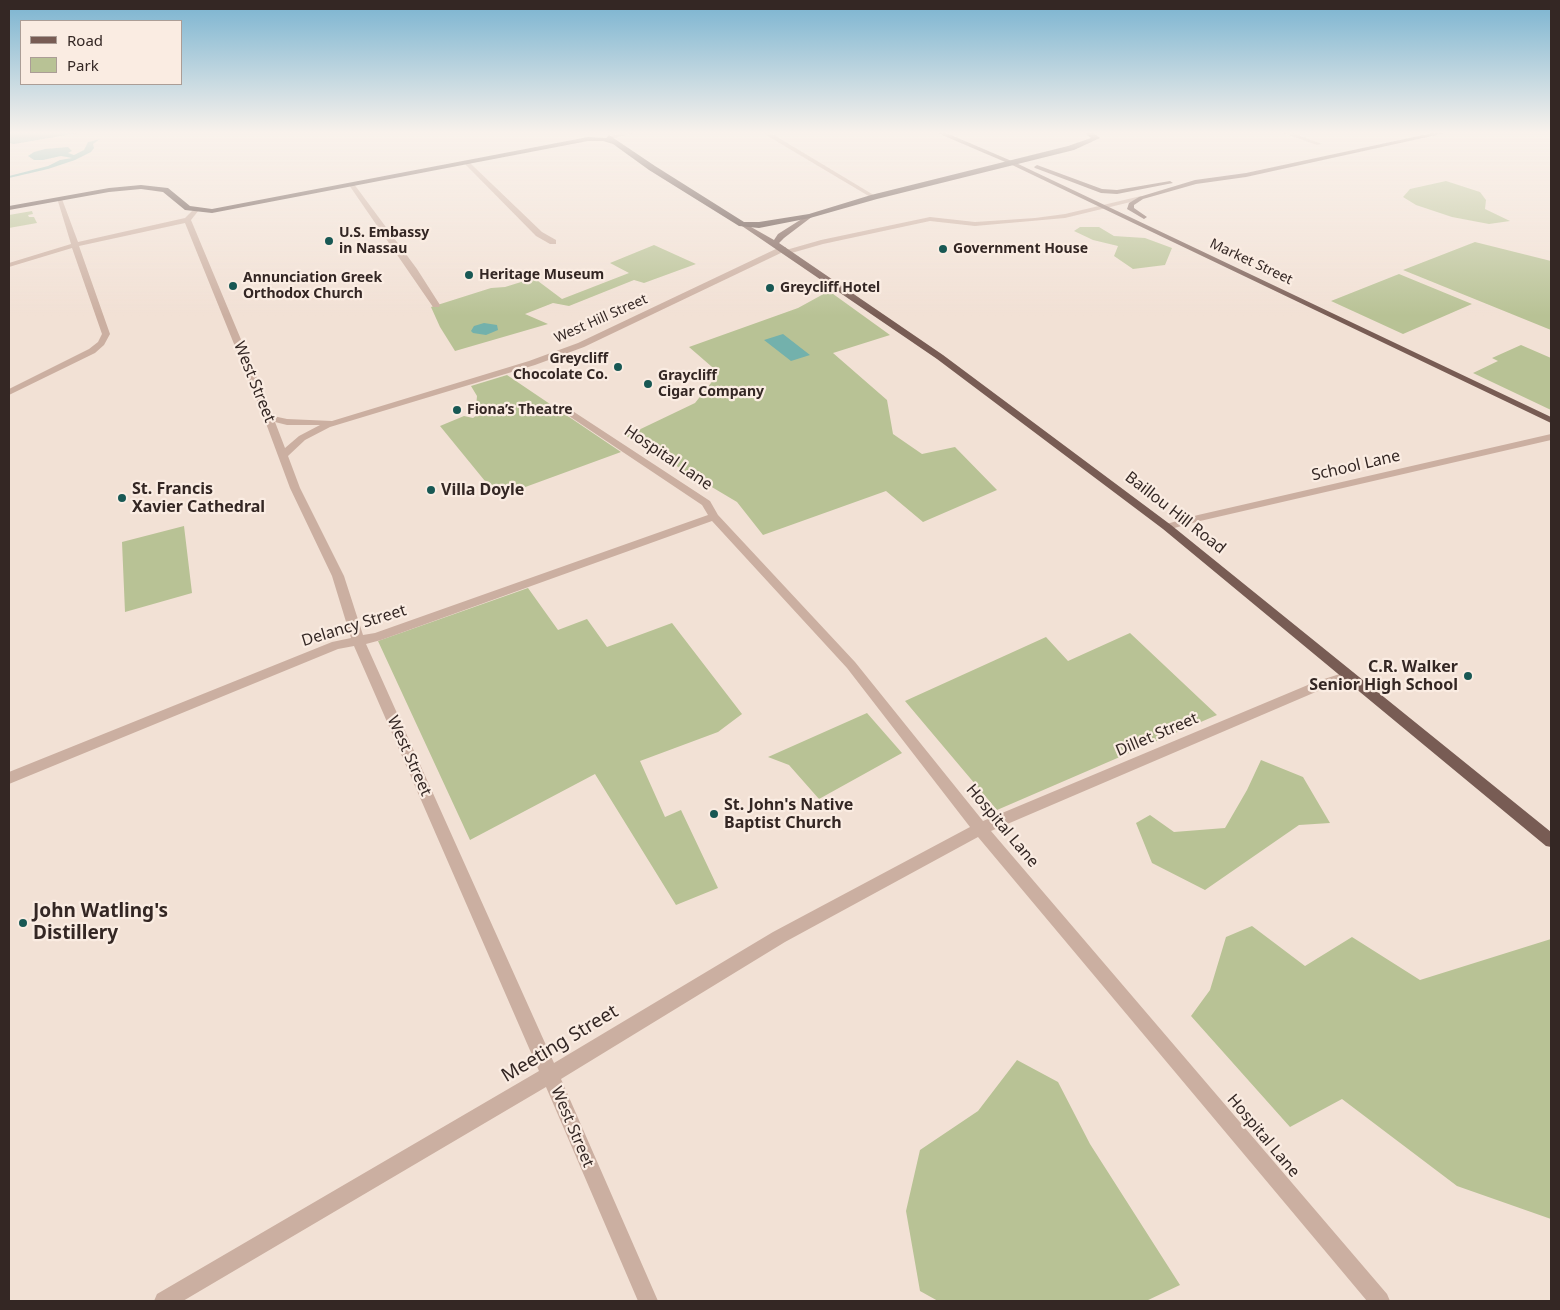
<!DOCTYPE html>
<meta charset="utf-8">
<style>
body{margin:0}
#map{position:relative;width:1560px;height:1310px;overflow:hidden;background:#f2e1d5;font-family:"Noto Sans",sans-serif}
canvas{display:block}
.frame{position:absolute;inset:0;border:10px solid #342724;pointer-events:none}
.legend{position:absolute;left:20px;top:20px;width:162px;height:65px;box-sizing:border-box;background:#faece2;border:1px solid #ab9d96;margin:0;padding:6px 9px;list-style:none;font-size:15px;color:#342724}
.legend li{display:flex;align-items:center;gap:10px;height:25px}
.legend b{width:25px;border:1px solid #ab9d96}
</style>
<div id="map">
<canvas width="1560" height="1310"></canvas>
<div class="frame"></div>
<ul class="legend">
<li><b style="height:6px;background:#785c54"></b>Road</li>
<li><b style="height:14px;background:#b8c295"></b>Park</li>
</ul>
</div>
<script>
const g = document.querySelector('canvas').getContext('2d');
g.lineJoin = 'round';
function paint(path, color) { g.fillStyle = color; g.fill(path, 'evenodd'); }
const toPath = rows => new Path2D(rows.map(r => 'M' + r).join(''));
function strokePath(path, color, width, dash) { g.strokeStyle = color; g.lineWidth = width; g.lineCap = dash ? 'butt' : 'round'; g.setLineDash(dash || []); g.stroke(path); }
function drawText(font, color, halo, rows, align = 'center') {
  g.font = font + ' "Noto Sans",sans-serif'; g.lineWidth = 4.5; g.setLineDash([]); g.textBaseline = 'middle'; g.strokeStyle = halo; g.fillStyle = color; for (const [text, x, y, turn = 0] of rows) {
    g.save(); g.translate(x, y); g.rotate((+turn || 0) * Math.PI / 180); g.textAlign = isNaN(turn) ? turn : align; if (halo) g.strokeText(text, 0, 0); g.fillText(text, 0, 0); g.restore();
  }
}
const green = toPath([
 [1446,181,1480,192,1486,200,1485,209,1510,221,1489,224,1452,217,1416,205,1403,197,1410,189],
 [32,211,33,214,28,215,29,217,34,217,37,223,9,228,9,215],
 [1080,227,1099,227,1114,236,1145,238,1172,248,1165,265,1133,269,1114,256,1118,246,1093,240,1074,231],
 [1475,242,1551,261,1551,330,1403,270],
 [654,245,696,264,644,283,634,280,569,306,553,303,525,314,548,324,455,351,440,327,431,307,491,288,505,287,534,278,562,299,629,273,610,263],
 [1399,274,1472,304,1403,334,1331,301],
 [829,291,890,335,833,353,887,400,893,434,922,454,955,447,997,490,923,522,886,491,763,535,737,502,626,436,695,403,719,373,689,347,798,308],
 [1521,345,1551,358,1551,410,1473,373,1498,361,1492,358],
 [507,375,621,452,498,497,440,426,464,416,473,418,485,409,476,407,477,396,471,386],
 [184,526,192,593,125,612,122,542],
 [528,588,558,630,587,619,607,647,672,623,742,714,718,732,640,761,665,817,681,810,718,888,676,905,595,774,470,840,378,641],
 [1130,633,1217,715,997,810,905,701,1046,637,1068,661],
 [867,713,902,753,819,799,789,765,768,757],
 [1261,760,1303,777,1330,823,1299,825,1205,890,1152,863,1136,823,1150,815,1174,832,1225,828,1247,790],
 [1252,926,1305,966,1352,937,1420,980,1551,939,1551,1219,1457,1186,1342,1099,1290,1127,1191,1016,1210,990,1226,937],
 [1017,1060,1058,1082,1090,1144,1180,1285,1146,1301,938,1301,920,1291,906,1211,920,1150,978,1111]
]);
const water = toPath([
 [9,132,85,132,14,144,9,143],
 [100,139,93,144,94,148,91,152,75,160,48,169,9,178,9,176,48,166,60,160,72,158,61,156,43,160,34,160,28,156,34,152,45,149,68,147,72,151,68,153,74,155,84,150,88,142],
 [484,323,497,325,498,330,486,335,473,333,471,331,474,326],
 [783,334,810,355,791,361,764,340]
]);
const minor = toPath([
 [625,132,638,132,610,139,607,137,625,132],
 [761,132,769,132,877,197,872,198,761,132],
 [1280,132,1290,132,1322,144,1317,145,1280,132],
 [465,162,469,162,542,232,556,240,556,244,550,244,536,236,465,164,465,162],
 [350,184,354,184,417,269,440,305,439,307,433,307,349,185,350,184],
 [1141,196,1143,197,1143,199,1065,218,975,226,930,221,823,244,788,254,785,254,785,251,584,347,535,365,330,427,305,440,288,456,300,488,344,576,363,635,375,633,708,515,702,505,560,410,562,408,568,408,710,501,718,515,855,662,983,821,1315,682,1349,671,1354,673,1355,676,1354,679,1325,688,991,831,1387,1294,1390,1301,1367,1301,978,837,785,942,561,1079,658,1301,638,1301,546,1087,183,1301,154,1301,157,1294,539,1071,354,646,338,649,9,784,9,772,332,642,351,638,332,576,290,488,264,418,185,223,79,246,110,334,104,345,95,353,9,395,9,389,89,349,98,342,102,334,72,248,9,267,9,263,71,244,57,198,62,199,78,242,185,218,194,209,198,209,199,210,191,220,273,416,287,419,332,421,529,361,578,343,780,247,786,247,786,250,821,240,930,217,975,222,1035,218,1065,214,1141,196],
 [275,422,287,425,320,425,299,436,285,448,275,422],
 [712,521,847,668,970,827,773,932,554,1063,366,644,381,640,712,521],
 [1551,434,1551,440,1200,521,1167,530,1162,527,1163,525,1198,515,1551,434]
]);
const major = toPath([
 [935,132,944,132,1014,162,1551,417,1551,423,1010,164,935,132],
 [1437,132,1450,132,1246,177,1196,184,1143,199,1134,205,1134,208,1147,217,1144,219,1127,209,1129,203,1139,197,1195,180,1246,173,1437,132],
 [1037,165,1102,189,1117,190,1170,181,1173,183,1117,194,1101,193,1035,168,1034,167,1037,165],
 [808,215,813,216,784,238,779,243,943,355,1171,525,1551,832,1551,847,1546,846,1163,529,937,359,739,224,744,223,774,240,778,234,808,215]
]);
const highway = toPath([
 [1084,132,1092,132,1100,138,1074,150,877,199,810,218,759,228,739,226,649,170,613,144,603,141,588,141,212,213,185,210,163,192,141,189,109,192,9,210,9,206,109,188,141,185,168,188,190,206,212,209,588,137,606,138,609,135,655,166,744,222,759,222,809,214,871,195,1068,146,1091,138,1084,132]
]);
const markers = [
 [329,241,5,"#185854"],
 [943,249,5,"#185854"],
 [469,275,5,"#185854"],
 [233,286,5,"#185854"],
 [770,288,5,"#185854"],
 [618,367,5,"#185854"],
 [648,384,5,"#185854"],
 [457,410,5,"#185854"],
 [431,490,5,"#185854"],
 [122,498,5,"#185854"],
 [1468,676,5,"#185854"],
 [714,814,5,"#185854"],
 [23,923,5,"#185854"]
];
const farPoinames = [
 ["U.S. Embassy",339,233],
 ["in Nassau",339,249],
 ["Government House",953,249],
 ["Heritage Museum",479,275],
 ["Annunciation Greek",243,278],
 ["Orthodox Church",243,294],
 ["Greycliff Hotel",780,288],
 ["Greycliff",608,359,"right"],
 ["Chocolate Co.",608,375,"right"],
 ["Graycliff",658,376],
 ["Cigar Company",658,392],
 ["Fiona’s Theatre",467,410]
];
const farStreetnames = [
 ["Market Street",1251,262,25],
 ["West Hill Street",601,319,-24]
];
const streetNames = [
 ["West Street",254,382,68],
 ["Hospital Lane",668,458,34],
 ["School Lane",1356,466,-13],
 ["Baillou Hill Road",1175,513,38],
 ["Delancy Street",354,626,-17],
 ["Dillet Street",1157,735,-23],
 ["West Street",409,756,66],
 ["Hospital Lane",1002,826,50],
 ["West Street",572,1127,67],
 ["Hospital Lane",1263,1136,50]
];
const poiNames = [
 ["St. Francis",132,489],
 ["Xavier Cathedral",132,507],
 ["Villa Doyle",441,490],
 ["C.R. Walker",1458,667,"right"],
 ["Senior High School",1458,685,"right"],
 ["St. John's Native",724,805],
 ["Baptist Church",724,823]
];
const nearPoinames = [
 ["John Watling's",33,912],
 ["Distillery",33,934]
];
const nearStreetnames = [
 ["Meeting Street",560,1044,-31]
];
paint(green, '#b8c295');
paint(water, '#73b1ac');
paint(minor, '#cbafa1');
paint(major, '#785c54');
paint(highway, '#56403b');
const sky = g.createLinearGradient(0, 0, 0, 316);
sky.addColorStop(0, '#79b3d0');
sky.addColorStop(0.42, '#f9f2ec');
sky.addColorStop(1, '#f9f2ec00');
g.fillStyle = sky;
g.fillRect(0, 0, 1560, 316);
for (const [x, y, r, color] of markers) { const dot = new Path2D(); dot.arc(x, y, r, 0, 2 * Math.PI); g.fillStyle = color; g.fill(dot); strokePath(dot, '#faece2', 2); }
drawText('bold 14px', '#342724', '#faece2', farPoinames, 'left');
drawText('14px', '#342724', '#faece2', farStreetnames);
drawText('16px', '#342724', '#faece2', streetNames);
drawText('bold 16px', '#342724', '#faece2', poiNames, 'left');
drawText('bold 19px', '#342724', '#faece2', nearPoinames, 'left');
drawText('19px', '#342724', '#faece2', nearStreetnames);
</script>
